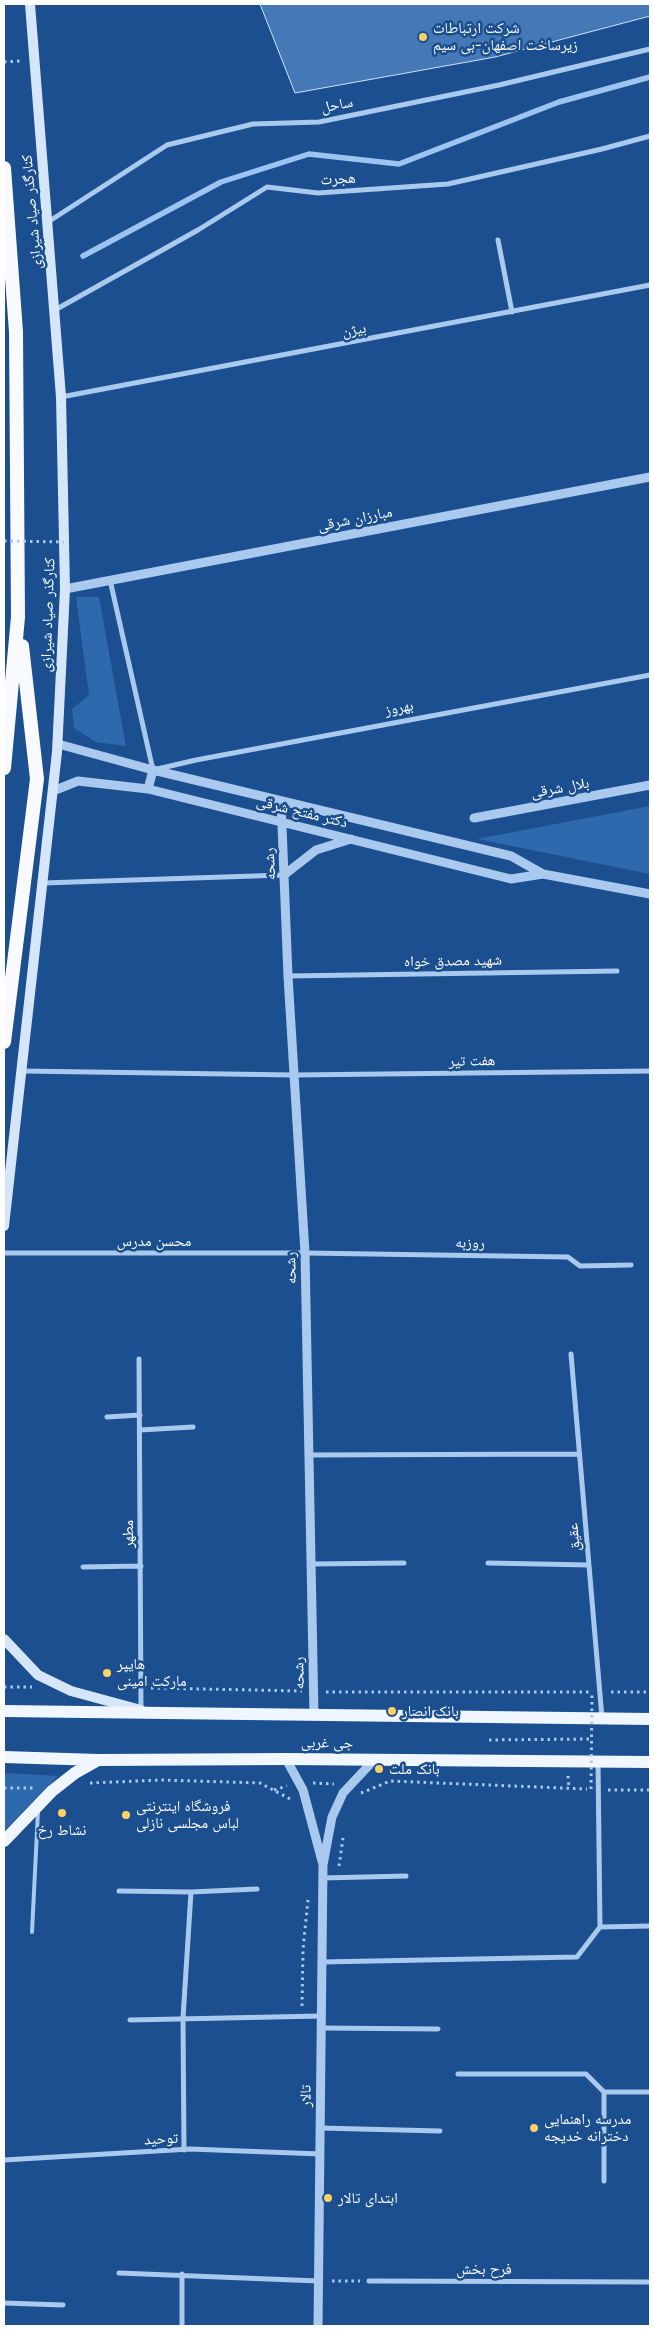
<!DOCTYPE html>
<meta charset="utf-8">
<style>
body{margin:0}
#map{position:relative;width:654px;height:2330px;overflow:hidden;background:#1b4f8f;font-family:Inter,sans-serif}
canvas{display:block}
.frame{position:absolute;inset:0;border:5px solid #fff;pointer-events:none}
</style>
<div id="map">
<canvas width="654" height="2330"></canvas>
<div class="frame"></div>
</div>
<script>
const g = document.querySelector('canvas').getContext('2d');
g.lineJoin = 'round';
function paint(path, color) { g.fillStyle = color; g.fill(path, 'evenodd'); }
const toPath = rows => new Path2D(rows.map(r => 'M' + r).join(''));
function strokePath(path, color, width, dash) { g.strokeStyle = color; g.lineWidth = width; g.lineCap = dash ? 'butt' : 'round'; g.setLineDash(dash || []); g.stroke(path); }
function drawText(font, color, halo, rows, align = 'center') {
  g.font = font + ' Inter,"Noto Naskh Arabic",sans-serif'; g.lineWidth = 5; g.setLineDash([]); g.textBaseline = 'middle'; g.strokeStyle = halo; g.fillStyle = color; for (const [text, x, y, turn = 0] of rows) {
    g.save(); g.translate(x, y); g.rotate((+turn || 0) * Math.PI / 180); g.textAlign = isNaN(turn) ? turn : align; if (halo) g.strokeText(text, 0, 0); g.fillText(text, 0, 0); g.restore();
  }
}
const green = toPath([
 [76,597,99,597,126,746,96,742,74,728,72,709,89,695],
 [650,806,650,874,477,839],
 [4,1773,58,1776,4,1831]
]);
const stream = toPath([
 [83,256,221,182,309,154,399,164,559,102,650,77]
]);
const building = toPath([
 [260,4,650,4,650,16,495,57,295,93,260,4]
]);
const path = toPath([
 [4,62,21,61],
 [4,1687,32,1687],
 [151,1688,302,1691],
 [326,1692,590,1692],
 [611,1692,650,1692],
 [489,1740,591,1739],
 [568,1776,569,1788],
 [90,1783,162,1780,260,1783,292,1800],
 [313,1783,334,1784],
 [4,1788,33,1788],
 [274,1790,287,1786],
 [608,1790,650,1790],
 [361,1793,390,1781,587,1789],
 [339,1866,343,1838],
 [302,2006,303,1949,308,1900],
 [332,2281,360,2281]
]);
const service = toPath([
 [32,1932,38,1811]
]);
const minor = toPath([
 [48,222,167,145,253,124,319,122,499,85,650,49],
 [498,240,512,312],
 [55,310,198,230,267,187,318,193,448,184,602,149,650,136],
 [61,397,650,285],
 [110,580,153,770,196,760,650,675],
 [43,883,284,875],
 [288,976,617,971],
 [22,1071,294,1075,650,1071],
 [4,1253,305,1253,568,1257,580,1266,631,1265],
 [571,1354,602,1718],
 [139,1359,141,1710],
 [107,1417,140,1415],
 [140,1430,193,1427],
 [309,1455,579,1454],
 [488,1563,589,1565],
 [311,1564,404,1563],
 [83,1567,141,1566],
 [598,1763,600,1927],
 [322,1878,406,1876],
 [119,1891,191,1892,257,1889],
 [600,1927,650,1926],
 [322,1962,577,1957,600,1927],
 [130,2020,321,2016],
 [321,2028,438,2029],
 [458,2074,586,2074,604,2092,650,2092],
 [320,2128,440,2131],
 [184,2150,183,2018,191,1892],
 [4,2160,190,2149,320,2154],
 [604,2181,604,2092],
 [119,2273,318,2281],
 [182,2274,182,2326],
 [369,2281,650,2282],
 [4,2303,63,2305]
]);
const tertiary = toPath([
 [65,589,650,477],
 [58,744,153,770,511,856,543,874,650,894],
 [148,789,153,770],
 [53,791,78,781,148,789,511,879,543,874],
 [281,801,288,976,305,1253,314,1715],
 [474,818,650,785],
 [284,875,316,850,351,839],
 [286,1759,303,1790,322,1861],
 [318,2326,323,1865,332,1817,343,1793,374,1760]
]);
const secondary = toPath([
 [4,1226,57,752,65,589,61,397,30,4],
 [4,1639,38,1675,71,1691,141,1710]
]);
const primary = toPath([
 [4,1711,650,1719],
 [4,1757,98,1760,286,1759,650,1762],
 [4,1841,52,1791,75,1773,98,1760]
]);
const trunk = toPath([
 [4,168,16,332,18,617,4,768],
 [4,1042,37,779,22,646]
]);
const pathBridge = toPath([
 [4,541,64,542],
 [591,1789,592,1692]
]);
const markers = [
 [423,37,5,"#ffd166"],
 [107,1673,5,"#ffd166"],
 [392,1711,5,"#ffd166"],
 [379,1769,5,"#ffd166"],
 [62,1813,5,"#ffd166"],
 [126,1815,5,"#ffd166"],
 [534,2128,5,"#ffd166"],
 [328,2198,5,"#ffd166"]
];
const poiNames = [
 ["شرکت ارتباطات",433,28],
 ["زیرساخت اصفهان-بی سیم",433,45],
 ["هایپر",117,1664],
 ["مارکت امینی",117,1681],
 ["بانک انصار",402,1711],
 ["بانک ملت",389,1769],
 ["فروشگاه اینترنتی",136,1806],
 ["لباس مجلسی نازلی",136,1823],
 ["نشاط رخ",62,1830,"center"],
 ["مدرسه راهنمایی",544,2119],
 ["دخترانه خدیجه",544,2136],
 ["ابتدای تالار",338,2198]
];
const streetNames = [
 ["ساحل",337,105,-11],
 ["هجرت",338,179,-3],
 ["کنارگذر صیاد شیرازی",32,212,-95],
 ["بیژن",354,330,-11],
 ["مبارزان شرقی",355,519,-11],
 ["کنارگذر صیاد شیرازی",48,615,-88],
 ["بهروز",399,708,-11],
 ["بلال شرقی",560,788,-10],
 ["دکتر مفتح شرقی",302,812,14],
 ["رشحه",270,864,-93],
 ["شهید مصدق خواه",453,961,-1],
 ["هفت تیر",472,1061,-1],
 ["محسن مدرس",154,1241],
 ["روزبه",470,1243,1],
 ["رشحه",291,1268,-92],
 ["مطهر",128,1534,-90],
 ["عقیق",574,1537,-95],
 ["رشحه",299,1673,-91],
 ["جی غربی",327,1743,1],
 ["تالار",306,2096,-89],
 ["توحید",161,2139,-3],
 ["فرح بخش",484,2269]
];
paint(green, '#2e69ad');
strokePath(stream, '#9cc4f0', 5.5);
paint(building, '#4478b7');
strokePath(building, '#cfe3fa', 1);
strokePath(path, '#a9c9ee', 3, [2.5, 4]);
strokePath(service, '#a9c9ee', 4);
strokePath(minor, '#a9c9ee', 5);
strokePath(tertiary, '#a9c9ee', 9);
strokePath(secondary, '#d6e6fa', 10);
strokePath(primary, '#f0f6ff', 12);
strokePath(trunk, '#f8faff', 14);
strokePath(pathBridge, '#a9c9ee', 3, [2.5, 4]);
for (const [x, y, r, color] of markers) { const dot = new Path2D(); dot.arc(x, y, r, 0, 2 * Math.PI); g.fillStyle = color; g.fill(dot); strokePath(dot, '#1b4f8f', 2); }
drawText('15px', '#fff', '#1b4f8f', poiNames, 'left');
drawText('15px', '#fff', '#1b4f8f', streetNames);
</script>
